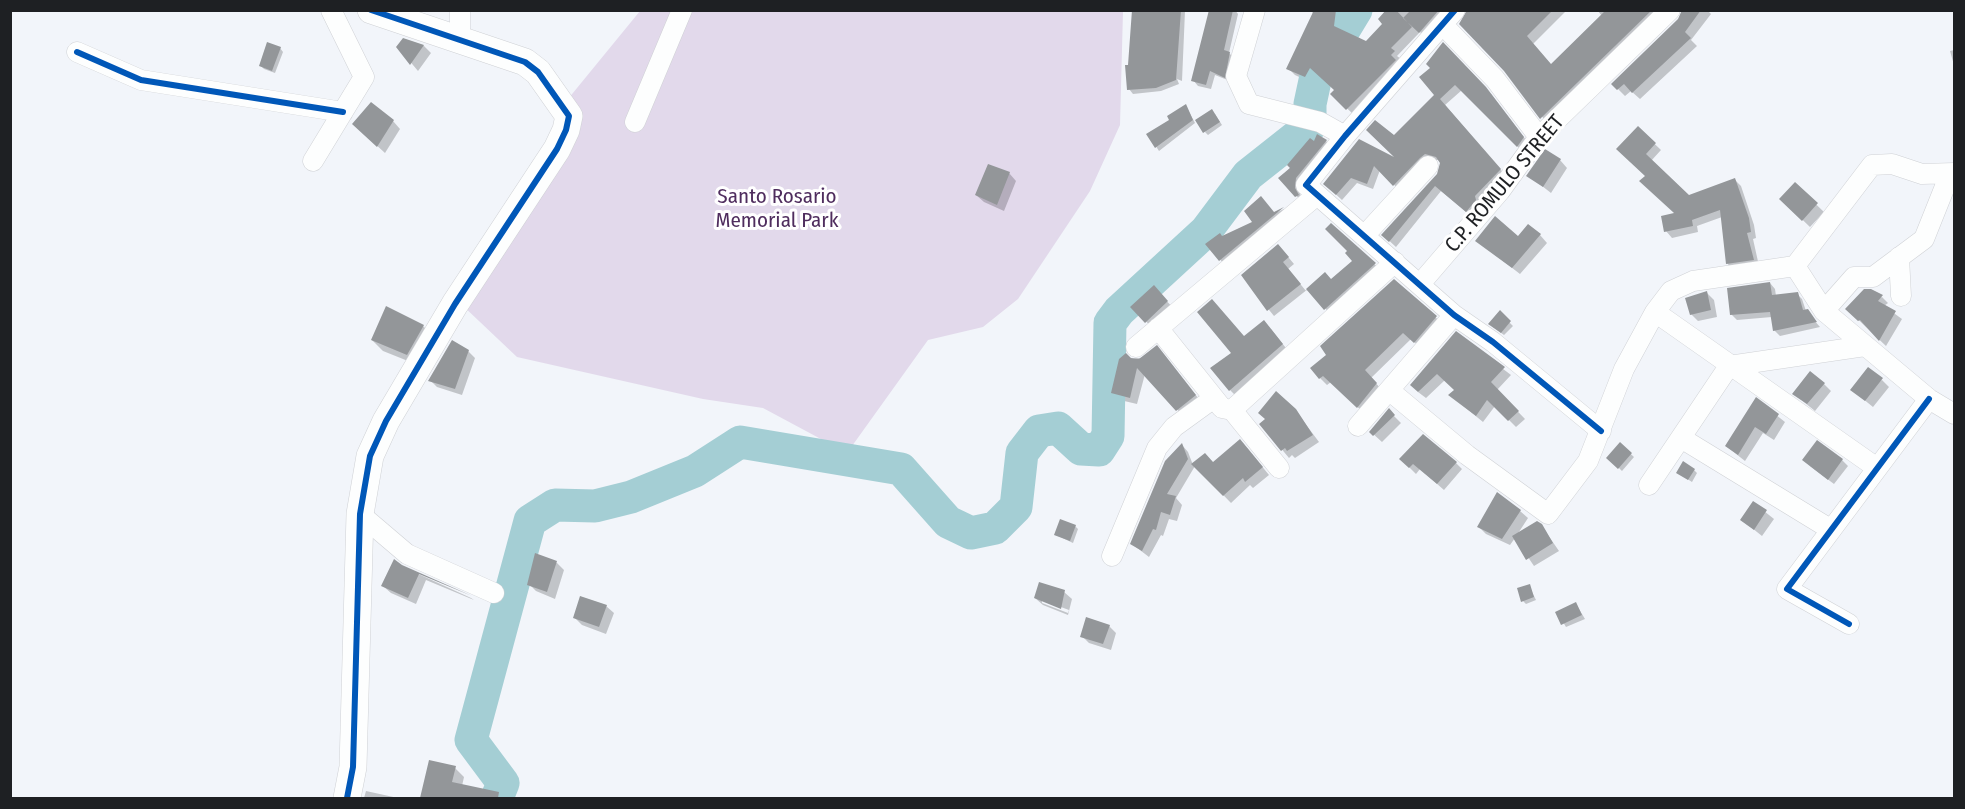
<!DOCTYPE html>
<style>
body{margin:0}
#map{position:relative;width:1965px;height:809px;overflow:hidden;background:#f2f5fa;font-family:"Fira Sans Condensed",sans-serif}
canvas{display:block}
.frame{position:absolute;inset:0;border:12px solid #1e2023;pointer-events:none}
</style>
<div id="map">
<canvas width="1965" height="809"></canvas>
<div class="frame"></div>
</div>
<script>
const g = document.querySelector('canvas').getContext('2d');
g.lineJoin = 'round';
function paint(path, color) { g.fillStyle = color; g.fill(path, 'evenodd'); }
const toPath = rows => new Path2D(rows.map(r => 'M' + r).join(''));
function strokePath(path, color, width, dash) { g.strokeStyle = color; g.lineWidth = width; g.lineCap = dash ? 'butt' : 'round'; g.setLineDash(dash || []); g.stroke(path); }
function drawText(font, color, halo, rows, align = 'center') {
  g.font = font + ' "Fira Sans Condensed",sans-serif'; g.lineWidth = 6; g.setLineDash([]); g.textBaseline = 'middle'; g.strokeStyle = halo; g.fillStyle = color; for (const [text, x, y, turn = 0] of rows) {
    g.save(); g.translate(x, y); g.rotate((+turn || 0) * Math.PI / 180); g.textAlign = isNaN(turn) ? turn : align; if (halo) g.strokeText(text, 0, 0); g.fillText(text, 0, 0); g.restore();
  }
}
const green = toPath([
 [640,11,1123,11,1120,125,1090,191,1018,299,983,327,928,340,847,453,763,408,703,399,517,357,461,304,581,127,579,114,568,99]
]);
const shadow = toPath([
 [1133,10,1185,11,1182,81,1177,79,1179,84,1161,91,1133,94,1129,89],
 [1210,10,1235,10,1238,14,1229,53,1235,59,1230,81,1215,75,1211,89,1198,86,1193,80],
 [1310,10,1345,10,1341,31,1366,42,1385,24,1388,10,1452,10,1427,39,1420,32,1397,56,1401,59,1354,115,1332,94,1335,90,1317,73,1312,83,1295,75,1288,68,1314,14],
 [1468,10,1567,10,1533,44,1552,66,1602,16,1597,10,1668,10,1548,125],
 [1682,10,1707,10,1711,14,1691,40,1697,46,1640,99,1631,91,1625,96,1613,84,1680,19],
 [404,39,424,46,431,53,418,71,398,47],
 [280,48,283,52,275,73,264,69,260,65],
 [1954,50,1954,65,1950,51],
 [1432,68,1491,94,1529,144,1523,152,1462,90,1445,105,1506,176,1472,217,1441,191,1396,247,1383,235,1438,175,1441,162,1438,160,1430,160,1400,191,1380,170,1373,189,1357,183,1342,200,1330,189,1359,141,1400,161,1394,137,1436,95],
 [1186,106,1195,123,1159,151,1148,134,1171,120],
 [1215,114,1222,125,1208,135,1205,132],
 [393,121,400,129,385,153,361,131],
 [1638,128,1661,150,1651,161,1688,196,1735,180,1741,186,1754,225,1756,238,1753,239,1759,266,1733,270,1727,263,1722,217,1697,226,1698,232,1672,238,1666,231,1677,214,1646,176],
 [1326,141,1332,147,1302,185,1300,196,1303,203,1280,178,1314,144],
 [1560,160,1567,168,1551,193,1528,175],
 [1009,173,1016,181,1004,211,984,202,976,195],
 [1795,184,1824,212,1810,227,1781,199],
 [1284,209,1289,215,1226,267,1208,244],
 [1331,225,1382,271,1332,316,1308,289,1274,316,1248,284,1284,252,1294,264,1288,269,1306,291,1325,274,1331,280,1354,261],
 [1540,235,1547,243,1520,274,1477,241],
 [1394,281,1443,324,1422,349,1411,339,1371,378,1383,391,1365,414,1331,382,1327,385,1320,378,1328,356],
 [1770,283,1775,289,1776,296,1797,294,1802,299,1806,311,1820,327,1780,336,1774,330,1772,317,1737,320,1731,314],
 [1154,287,1174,309,1153,329,1133,307],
 [1707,293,1714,300,1717,317,1698,321,1691,314],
 [1882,297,1888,303,1884,306,1902,319,1886,346,1847,309],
 [387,308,423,326,434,337,418,365,383,351,372,340],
 [1500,313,1513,326,1504,335,1493,327],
 [1271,329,1289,352,1237,397,1230,390,1234,353,1244,338],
 [1456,333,1511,375,1497,390,1525,419,1516,427,1495,406,1483,422,1450,395,1456,390,1445,380,1426,398,1418,392],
 [468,351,475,358,462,395,437,387,430,380],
 [1164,355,1202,403,1184,417,1145,374,1137,404,1120,400,1112,392,1131,359],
 [1882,380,1889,387,1873,407,1852,390],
 [1824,384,1831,391,1815,411,1794,394],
 [1756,399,1785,422,1774,440,1763,433,1745,461,1726,446],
 [1295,410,1319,442,1295,458,1292,455,1289,458,1261,424],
 [1389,411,1401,423,1382,442,1371,432],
 [1620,444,1634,457,1622,471,1608,457],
 [1182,445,1188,452,1193,465,1213,464,1247,448,1269,475,1253,488,1250,485,1231,503,1195,466,1176,498,1182,505,1177,521,1169,519,1163,536,1161,535,1149,557,1132,544],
 [1401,459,1456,463,1462,469,1444,490,1420,469,1416,474],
 [1842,460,1848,466,1834,484,1810,466],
 [1694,470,1697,473,1692,482,1678,473],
 [1754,503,1774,519,1762,536,1742,520],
 [1520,511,1528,518,1517,535,1541,525,1559,551,1534,566,1515,538,1510,545,1486,534,1479,527],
 [1075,526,1078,529,1073,543,1056,535],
 [536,555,557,563,564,570,555,599,536,591,529,584],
 [401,566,471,598,474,600,426,580,416,604,391,593,383,586],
 [1529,586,1536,600,1526,604,1523,601],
 [1064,592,1072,599,1068,615,1043,605,1035,598],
 [1042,600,1069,610,1068,613,1042,603],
 [1576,604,1585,619,1566,627,1557,612],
 [606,606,614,613,606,634,582,625,575,618],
 [1109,626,1116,633,1111,650,1089,643,1082,636],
 [430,762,455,768,464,777,462,786,476,789,486,798,422,798],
 [366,791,398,798,364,798]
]);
const river = toPath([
 [497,798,503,783,471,740,530,521,555,505,595,506,631,497,695,471,740,442,901,469,948,522,971,533,995,528,1016,507,1022,453,1039,431,1058,428,1081,449,1099,450,1108,436,1110,323,1119,311,1206,231,1248,175,1310,126,1310,104,1316,76,1356,10]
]);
const building = toPath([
 [1132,10,1181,10,1176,80,1156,88,1127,90,1125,65,1128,65],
 [1209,10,1233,10,1224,50,1230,52,1225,78,1210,71,1206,85,1191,81],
 [1314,10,1336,10,1334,26,1366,41,1382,24,1378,19,1386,10,1396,10,1412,27,1391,48,1395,51,1391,55,1396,60,1346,110,1330,94,1334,90,1310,68,1305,77,1286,69],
 [1411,10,1439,10,1419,33,1403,18],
 [1467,10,1553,10,1527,36,1551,64,1606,10,1652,10,1540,119,1504,71,1459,24],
 [1682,10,1701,10,1685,32,1691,38,1632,93,1624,84,1617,90,1611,84,1678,19],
 [403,38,424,45,410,65,396,47],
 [267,42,281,47,272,71,259,66],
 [1443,42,1486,87,1524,137,1517,147,1455,85,1440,99,1501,169,1475,196,1476,200,1466,212,1435,186,1389,242,1381,235,1437,174,1440,163,1436,157,1425,154,1420,158,1393,186,1374,166,1367,184,1351,178,1336,195,1323,184,1359,139,1394,157,1366,130,1375,120,1394,135,1434,95,1419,77,1430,68,1426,64],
 [371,102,394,120,377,147,352,124],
 [1186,104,1193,120,1155,148,1146,134,1169,120,1167,116],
 [1212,109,1220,122,1203,133,1195,120],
 [1638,126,1656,143,1646,154,1689,195,1735,178,1749,218,1751,232,1747,233,1754,260,1726,264,1720,210,1692,220,1693,226,1664,232,1661,216,1674,213,1639,181,1645,176,1616,149],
 [1317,134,1327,140,1296,178,1295,188,1299,195,1295,197,1278,178,1290,168,1287,165,1310,138,1314,141],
 [1545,149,1561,159,1543,187,1526,176],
 [988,164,1010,172,997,205,975,195],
 [1795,182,1818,203,1802,221,1779,199],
 [1261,196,1274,212,1284,207,1219,261,1205,244,1220,233,1222,236,1252,222,1244,211],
 [1495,216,1518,236,1528,224,1541,234,1512,268,1475,241],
 [1331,223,1376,263,1324,310,1306,289,1325,272,1331,279,1352,261,1345,253,1347,251,1325,229],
 [1278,244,1289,257,1283,262,1301,284,1267,311,1241,275],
 [1394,279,1437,316,1414,343,1403,333,1365,370,1377,383,1357,408,1323,376,1319,379,1310,368,1326,355,1320,346],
 [1770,282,1772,295,1798,292,1803,310,1808,309,1817,322,1773,331,1770,312,1730,315,1727,288],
 [1154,285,1168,301,1145,323,1130,307],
 [1864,289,1871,289,1883,295,1878,301,1896,311,1879,341,1860,320,1858,321,1845,309],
 [1707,291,1711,310,1690,315,1685,298],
 [1212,299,1244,336,1264,320,1283,344,1229,391,1210,368,1231,353,1197,312],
 [386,306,424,325,407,355,371,340],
 [1500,310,1511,321,1501,333,1488,324],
 [1456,331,1505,367,1491,382,1519,411,1508,421,1487,400,1476,416,1448,395,1454,390,1437,374,1418,392,1410,385],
 [452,340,469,350,455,389,428,381],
 [1157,345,1196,395,1176,411,1137,368,1130,398,1111,393,1119,359,1126,353,1131,358,1139,359],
 [1868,367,1883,378,1865,401,1850,390],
 [1810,371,1825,383,1807,404,1792,394],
 [1276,391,1296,409,1313,435,1287,451,1285,448,1281,451,1259,424,1265,419,1258,413],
 [1756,397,1779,414,1766,434,1755,427,1738,455,1725,446],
 [1389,408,1395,415,1373,436,1369,432],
 [1423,434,1457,462,1437,484,1413,464,1409,468,1399,459],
 [1240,439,1263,467,1245,482,1243,478,1223,496,1191,464,1205,453,1213,462],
 [1817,440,1843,459,1828,480,1802,460],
 [1620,442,1632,453,1618,469,1606,458],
 [1182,443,1188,459,1167,494,1176,496,1170,515,1161,512,1156,530,1153,529,1142,551,1130,544,1165,461],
 [1683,461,1695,469,1688,480,1676,473],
 [1497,492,1521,510,1502,539,1477,527],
 [1753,501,1767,510,1754,530,1740,520],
 [1060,519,1076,525,1070,541,1054,535],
 [1537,521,1542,524,1553,543,1526,560,1512,536],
 [535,553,557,561,547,592,527,585],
 [394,559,402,565,472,596,419,574,408,598,381,586],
 [1039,582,1065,590,1061,609,1034,598],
 [1530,584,1534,597,1521,602,1517,588],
 [580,596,607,605,599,627,573,618],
 [1576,602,1582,615,1561,625,1555,612],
 [1086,617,1110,625,1103,644,1080,637],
 [429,760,456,766,452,782,499,792,498,798,420,798]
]);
const street = toPath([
 [1255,10,1236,76,1249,104,1320,122,1345,136],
 [1455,10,1345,136,1306,185,1454,315,1493,342,1601,431],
 [1443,25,1495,79,1539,137],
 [460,40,460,10],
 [77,52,141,80,343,112],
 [635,122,682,10],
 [313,161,364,77,331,10],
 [1364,236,1428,166],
 [1899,257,1901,296],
 [1795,266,1824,311,1929,399,1954,414],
 [1795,266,1872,165,1892,164,1922,174,1954,173],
 [1420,284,1500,191,1539,137,1670,10],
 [1824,311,1854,277,1873,277,1924,239,1950,174],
 [1655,312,1877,468],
 [1158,328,1222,408,1232,410,1279,468],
 [1136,347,1317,195],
 [1390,391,1467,455,1548,514,1588,461,1624,369,1655,312,1671,291,1693,281,1795,266],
 [1232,410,1395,262],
 [1358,426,1454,315],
 [1681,438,1830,529],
 [1649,485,1729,366,1865,346],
 [360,514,407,554,494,593],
 [1112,556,1157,448,1174,427,1214,398],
 [1849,624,1787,589,1929,399]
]);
const secondary = toPath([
 [347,798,353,767,360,514,370,456,386,421,455,304,557,149,566,130,569,116,538,72,525,62,371,10]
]);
const cycleway = toPath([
 [1455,10,1345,136,1306,185,1454,315,1493,342,1601,431],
 [77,52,141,80,343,112],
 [1849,624,1787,589,1929,399],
 [347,798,353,767,360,514,370,456,386,421,455,304,557,149,566,130,569,116,538,72,525,62,371,10]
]);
const streetNames = [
 ["C.P. ROMULO STREET",1505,184,-50]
];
const parkNames = [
 ["Santo Rosario",777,197],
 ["Memorial Park",777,221]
];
paint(green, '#e2d9eb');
paint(shadow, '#0003');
strokePath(river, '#a4ced4', 33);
paint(building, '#939699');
strokePath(street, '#cfd1d5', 21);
strokePath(secondary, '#cfd1d5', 28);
strokePath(street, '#fdfefe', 20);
strokePath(secondary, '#fdfefe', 27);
strokePath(cycleway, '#0057b8', 6);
drawText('21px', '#1e2023', '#fff', streetNames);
drawText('21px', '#4f2d5e', '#fff', parkNames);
</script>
